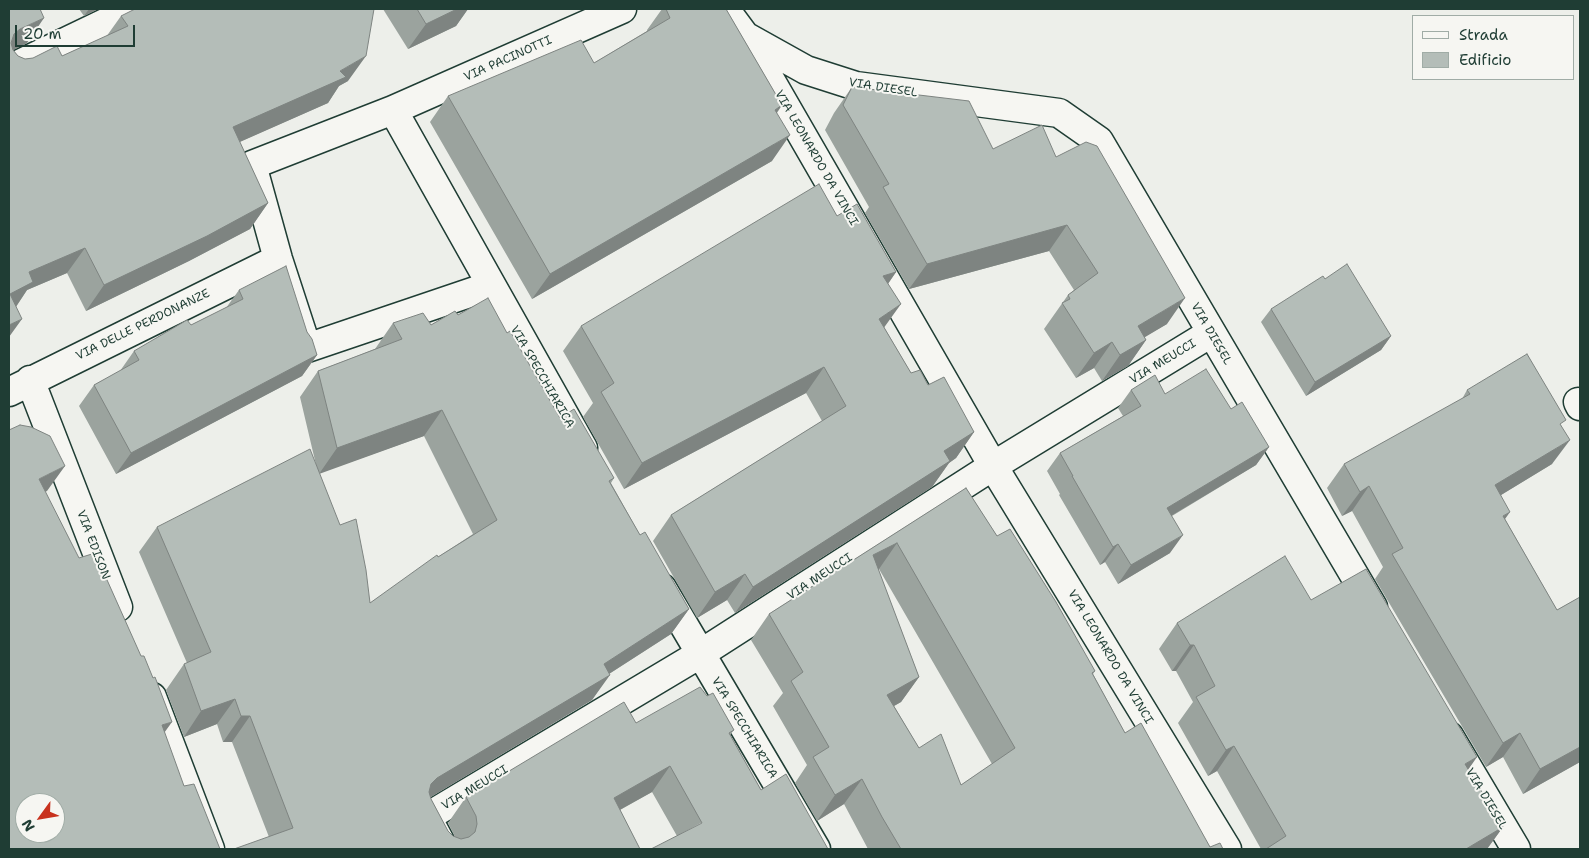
<!DOCTYPE html>
<style>
body{margin:0}
#map{position:relative;width:1589px;height:858px;overflow:hidden;background:#edefea;font-family:"Shantell Sans",sans-serif}
canvas{display:block}
.frame{position:absolute;inset:0;border:10px solid #1f3d34;pointer-events:none}
.legend{position:absolute;left:1412px;top:15px;width:162px;height:65px;box-sizing:border-box;background:#f6f6f2;border:1px solid #a0aca6;margin:0;padding:6px 9px;list-style:none;font-size:15px;color:#1f3d34}
.legend li{display:flex;align-items:center;gap:10px;height:25px}
.legend b{width:25px;border:1px solid #a0aca6}
.north{position:absolute;left:15px;top:793px;width:50px;height:50px;box-sizing:border-box;background:#f6f6f2;border:1px solid #a0aca6;border-radius:50%;rotate:238deg;font-size:14px;font-weight:700;line-height:20px;text-align:center;color:#1f3d34}
.north::after{content:'';display:block;margin:auto;width:18px;height:22px;background:#c8321e;clip-path:polygon(50% 0,100% 100%,50% 72%,0 100%)}
.scale{position:absolute;left:15px;top:25px;width:120px;height:22px;box-sizing:border-box;border:2px solid #1f3d34;border-top:0;padding-left:6px;font-size:15px;line-height:18px;white-space:nowrap;color:#1f3d34;-webkit-text-stroke:4px #f6f6f2;paint-order:stroke}
</style>
<div id="map">
<canvas width="1589" height="858"></canvas>
<div class="frame"></div>
<ul class="legend">
<li><b style="height:6px;background:#f6f6f2"></b>Strada</li>
<li><b style="height:14px;background:#b4bdb8"></b>Edificio</li>
</ul>
<div class="north">N</div>
<div class="scale">20 m</div>
</div>
<script>
const g = document.querySelector('canvas').getContext('2d');
g.lineJoin = 'round';
const toPath = rows => new Path2D(rows.map(r => 'M' + r).join(''));
function strokePath(path, color, width, dash) { g.strokeStyle = color; g.lineWidth = width; g.lineCap = dash ? 'butt' : 'round'; g.setLineDash(dash || []); g.stroke(path); }
function paint(path, color) { g.fillStyle = color; g.fill(path, 'evenodd'); }
function drawText(font, color, halo, rows, align = 'center') {
  g.font = font + ' "Shantell Sans",sans-serif'; g.lineWidth = 4; g.setLineDash([]); g.textBaseline = 'middle'; g.strokeStyle = halo; g.fillStyle = color; for (const [text, x, y, turn = 0] of rows) {
    g.save(); g.translate(x, y); g.rotate((+turn || 0) * Math.PI / 180); g.textAlign = isNaN(turn) ? turn : align; if (halo) g.strokeText(text, 0, 0); g.fillText(text, 0, 0); g.restore();
  }
}
const minor = toPath([
 [725,9,745,36,993,466,1227,849],
 [745,36,806,70,856,86,1059,113,1099,141,1373,607],
 [9,69,134,9],
 [393,110,583,448],
 [490,286,307,348,278,259,252,165,393,110,622,9],
 [30,380,118,607],
 [9,392,278,259],
 [1578,402,1580,406],
 [662,588,816,849],
 [152,697,210,849],
 [1449,736,1516,849],
 [444,849,427,817,700,654,993,466,1211,333]
]);
const wall = toPath([
 [9,9,27,43,13,50,18,56,25,59,62,56,106,37,121,16,348,81,339,86,328,103,239,142,268,203,250,229,189,261,86,311,67,273,27,290,16,307],
 [79,9,98,9,84,16],
 [383,9,468,9,456,26,408,49],
 [662,9,726,9,782,105,777,113,772,161,532,299,430,122,448,96,594,63,647,31,647,30],
 [852,87,993,149,1056,157,1167,324,1144,337,1146,340,1128,366,1102,381,1094,368,1076,378,1044,329,1068,295,1074,290,1049,251,909,289,865,213,869,207,825,130,834,113],
 [837,216,896,272,888,284,884,327,911,373,928,385,974,432,956,458,949,463,932,487,735,613,727,600,697,618,653,541,671,515,822,421,806,393,624,489,583,417,593,403,563,351,581,326],
 [1325,279,1391,336,1381,350,1306,396,1261,322,1271,309],
 [239,290,307,332,317,355,302,376,116,474,79,406,94,385,120,371,134,351,191,325,226,308],
 [458,315,507,333,560,418,614,478,611,483,640,535,689,609,671,634,609,674,592,700,431,797,431,799,448,831,453,836,455,837,448,823,466,797,636,723,707,696,734,730,730,735,761,790,677,836,652,792,620,810,640,849,269,837,232,742,223,742,217,724,184,737,166,690,184,664,187,663,139,552,157,527,317,469,300,397,318,371,375,349,393,323,431,325],
 [424,436,473,534,438,557,370,603,319,473],
 [1131,390,1165,394,1269,447,1256,465,1172,516,1170,553,1118,584,1105,562,1100,565,1059,495,1060,494,1047,471,1060,453,1123,416,1118,408],
 [1467,390,1562,426,1552,464,1501,495,1505,519,1557,610,1580,597,1580,762,1523,794,1503,757,1486,767,1375,579,1383,567,1352,511,1342,516,1327,488,1344,464,1462,399],
 [966,488,997,536,1095,671,1093,674,1125,733,1210,847,1223,849,868,849,844,804,817,821,795,783,807,765,773,706,783,693,751,640,769,614],
 [878,569,879,569,992,764,961,785,919,748,894,706,901,702,919,677],
 [1311,600,1468,770,1503,827,1487,849,1261,849,1217,771,1208,776,1178,723,1193,702,1176,671,1172,671,1159,649,1177,623]
]);
const shadedWall = toPath([
 [89,9,98,9,84,16],
 [457,9,468,9,456,26,408,49,426,24],
 [44,18,27,43,9,52,14,34,20,29],
 [366,56,348,81,339,86,328,103,215,153,233,127,340,71],
 [782,105,764,130,775,110],
 [790,135,772,161,532,299,550,274],
 [268,203,250,229,189,261,86,311,104,285],
 [1067,225,1049,251,909,289,927,264],
 [85,248,67,273,27,290,15,308,10,294,29,272],
 [896,272,878,298,883,276],
 [1185,298,1167,324,1120,352,1138,326],
 [901,304,883,329,879,319],
 [22,319,9,337,9,325],
 [1391,336,1381,350,1306,396,1315,382],
 [1146,340,1128,366,1102,381,1120,355],
 [1112,342,1094,368,1076,378,1094,353],
 [317,355,302,376,116,474,131,453],
 [824,367,806,393,624,489,642,463],
 [442,410,424,436,319,474,337,448],
 [974,432,956,458,949,463,932,487,735,613,753,587,944,451],
 [1570,440,1552,464,1478,509,1495,485],
 [1269,447,1256,465,1154,526,1167,508],
 [65,466,47,491,21,505,39,479],
 [1369,486,1352,511,1342,516,1360,492],
 [1510,512,1493,536,1503,516],
 [1183,535,1170,553,1118,584,1131,565],
 [897,543,879,569,855,580,873,555],
 [1118,544,1105,562,1100,565,1113,547],
 [745,574,727,600,697,618,715,592],
 [689,609,671,634,587,688,610,675,592,700,419,804,431,784,437,778,604,664],
 [1190,645,1194,645,1176,671,1172,671],
 [919,677,901,702,869,720,887,695],
 [235,699,217,724,184,737,201,711],
 [241,716,250,716,232,742,223,742],
 [172,722,154,747,162,725],
 [1520,733,1503,757,1486,767,1503,743],
 [1234,746,1217,771,1208,776,1226,750],
 [1580,747,1580,762,1523,794,1540,769],
 [1477,757,1459,783,1465,764],
 [670,766,652,792,596,823,614,798],
 [862,779,844,804,817,821,835,795],
 [1503,827,1487,849,1466,849]
]);
const building = toPath([
 [9,9,40,9,44,18,20,29,14,34,11,43,13,50,18,56,25,59,33,58,57,46,62,56,128,26,121,16,135,9,374,9,366,56,340,71,346,77,233,127,268,203,207,236,104,285,85,248,29,272,33,282,10,294,22,319,9,325,9,9],
 [417,9,457,9,426,24,417,9],
 [666,9,726,9,782,105,775,110,790,135,550,274,448,96,581,40,594,63,670,18,666,9],
 [852,87,969,101,993,149,1042,125,1056,157,1086,142,1097,146,1185,298,1138,326,1146,340,1120,355,1112,342,1094,353,1062,303,1070,299,1068,295,1098,273,1067,225,927,264,883,187,889,184,843,105,852,87],
 [819,184,837,216,857,204,896,272,883,276,901,304,879,319,911,373,920,370,928,385,944,377,974,432,944,451,950,461,753,587,745,574,715,592,671,515,846,406,824,367,642,463,601,392,614,383,581,326,819,184],
 [1347,264,1391,336,1315,382,1271,309,1323,276,1325,279,1347,264],
 [286,266,307,332,312,339,317,355,131,453,94,385,139,360,134,351,187,320,191,325,243,299,239,290,286,266],
 [488,298,507,333,510,331,560,418,574,409,614,478,609,481,640,535,645,532,689,609,604,664,610,675,437,778,431,784,429,792,431,799,448,831,453,836,461,839,469,837,475,832,477,824,476,816,466,797,624,702,636,723,700,687,707,696,713,693,734,730,729,733,761,790,786,774,828,849,651,849,702,823,670,766,614,798,640,849,234,849,293,828,250,716,241,716,235,699,201,711,184,664,211,652,157,527,310,449,340,525,356,519,366,570,370,603,437,555,438,557,497,520,442,410,337,448,318,371,402,339,393,323,423,313,431,325,455,311,458,315,488,298],
 [1527,354,1566,420,1560,424,1570,440,1495,485,1510,512,1503,516,1557,610,1580,597,1580,747,1540,769,1520,733,1503,743,1392,554,1403,548,1369,486,1360,492,1344,464,1470,394,1467,390,1527,354],
 [1206,369,1231,409,1242,402,1269,447,1167,508,1183,535,1131,565,1118,544,1113,547,1072,476,1073,476,1060,453,1141,406,1131,390,1155,375,1165,394,1206,369],
 [20,425,31,427,50,436,65,466,39,479,79,558,95,553,141,656,144,656,153,678,155,677,172,722,162,725,184,786,194,784,220,849,9,849,9,430,20,425],
 [25,803,55,803,55,833,25,833,25,803],
 [966,488,997,536,1010,529,1056,602,1095,671,1092,673,1125,733,1141,723,1210,847,1220,843,1223,849,901,849,882,817,862,779,835,795,813,757,829,747,791,681,803,672,769,614,966,488],
 [897,543,1015,748,961,785,941,734,919,748,887,695,919,677,873,555,897,543],
 [1285,556,1311,600,1366,569,1477,757,1465,764,1503,827,1466,849,1266,849,1286,836,1234,746,1226,750,1196,697,1215,686,1194,645,1190,645,1177,623,1285,556]
]);
const streetNames = [
 ["VIA PACINOTTI",508,59,-24],
 ["VIA DIESEL",883,88,9],
 ["VIA LEONARDO DA VINCI",816,158,60],
 ["VIA DELLE PERDONANZE",143,325,-26],
 ["VIA DIESEL",1211,334,60],
 ["VIA MEUCCI",1163,362,-31],
 ["VIA SPECCHIARICA",542,377,60],
 ["VIA EDISON",93,545,69],
 ["VIA MEUCCI",820,577,-33],
 ["VIA LEONARDO DA VINCI",1110,657,59],
 ["VIA SPECCHIARICA",744,728,59],
 ["VIA MEUCCI",475,788,-31],
 ["VIA DIESEL",1486,799,59]
];
strokePath(minor, '#1f3d34', 31);
strokePath(minor, '#f6f6f2', 28);
paint(wall, '#9ba39e');
paint(shadedWall, '#7e8481');
paint(building, '#b4bdb8');
strokePath(building, '#7e8481', 1);
drawText('12px', '#1f3d34', '#f6f6f2', streetNames);
</script>
